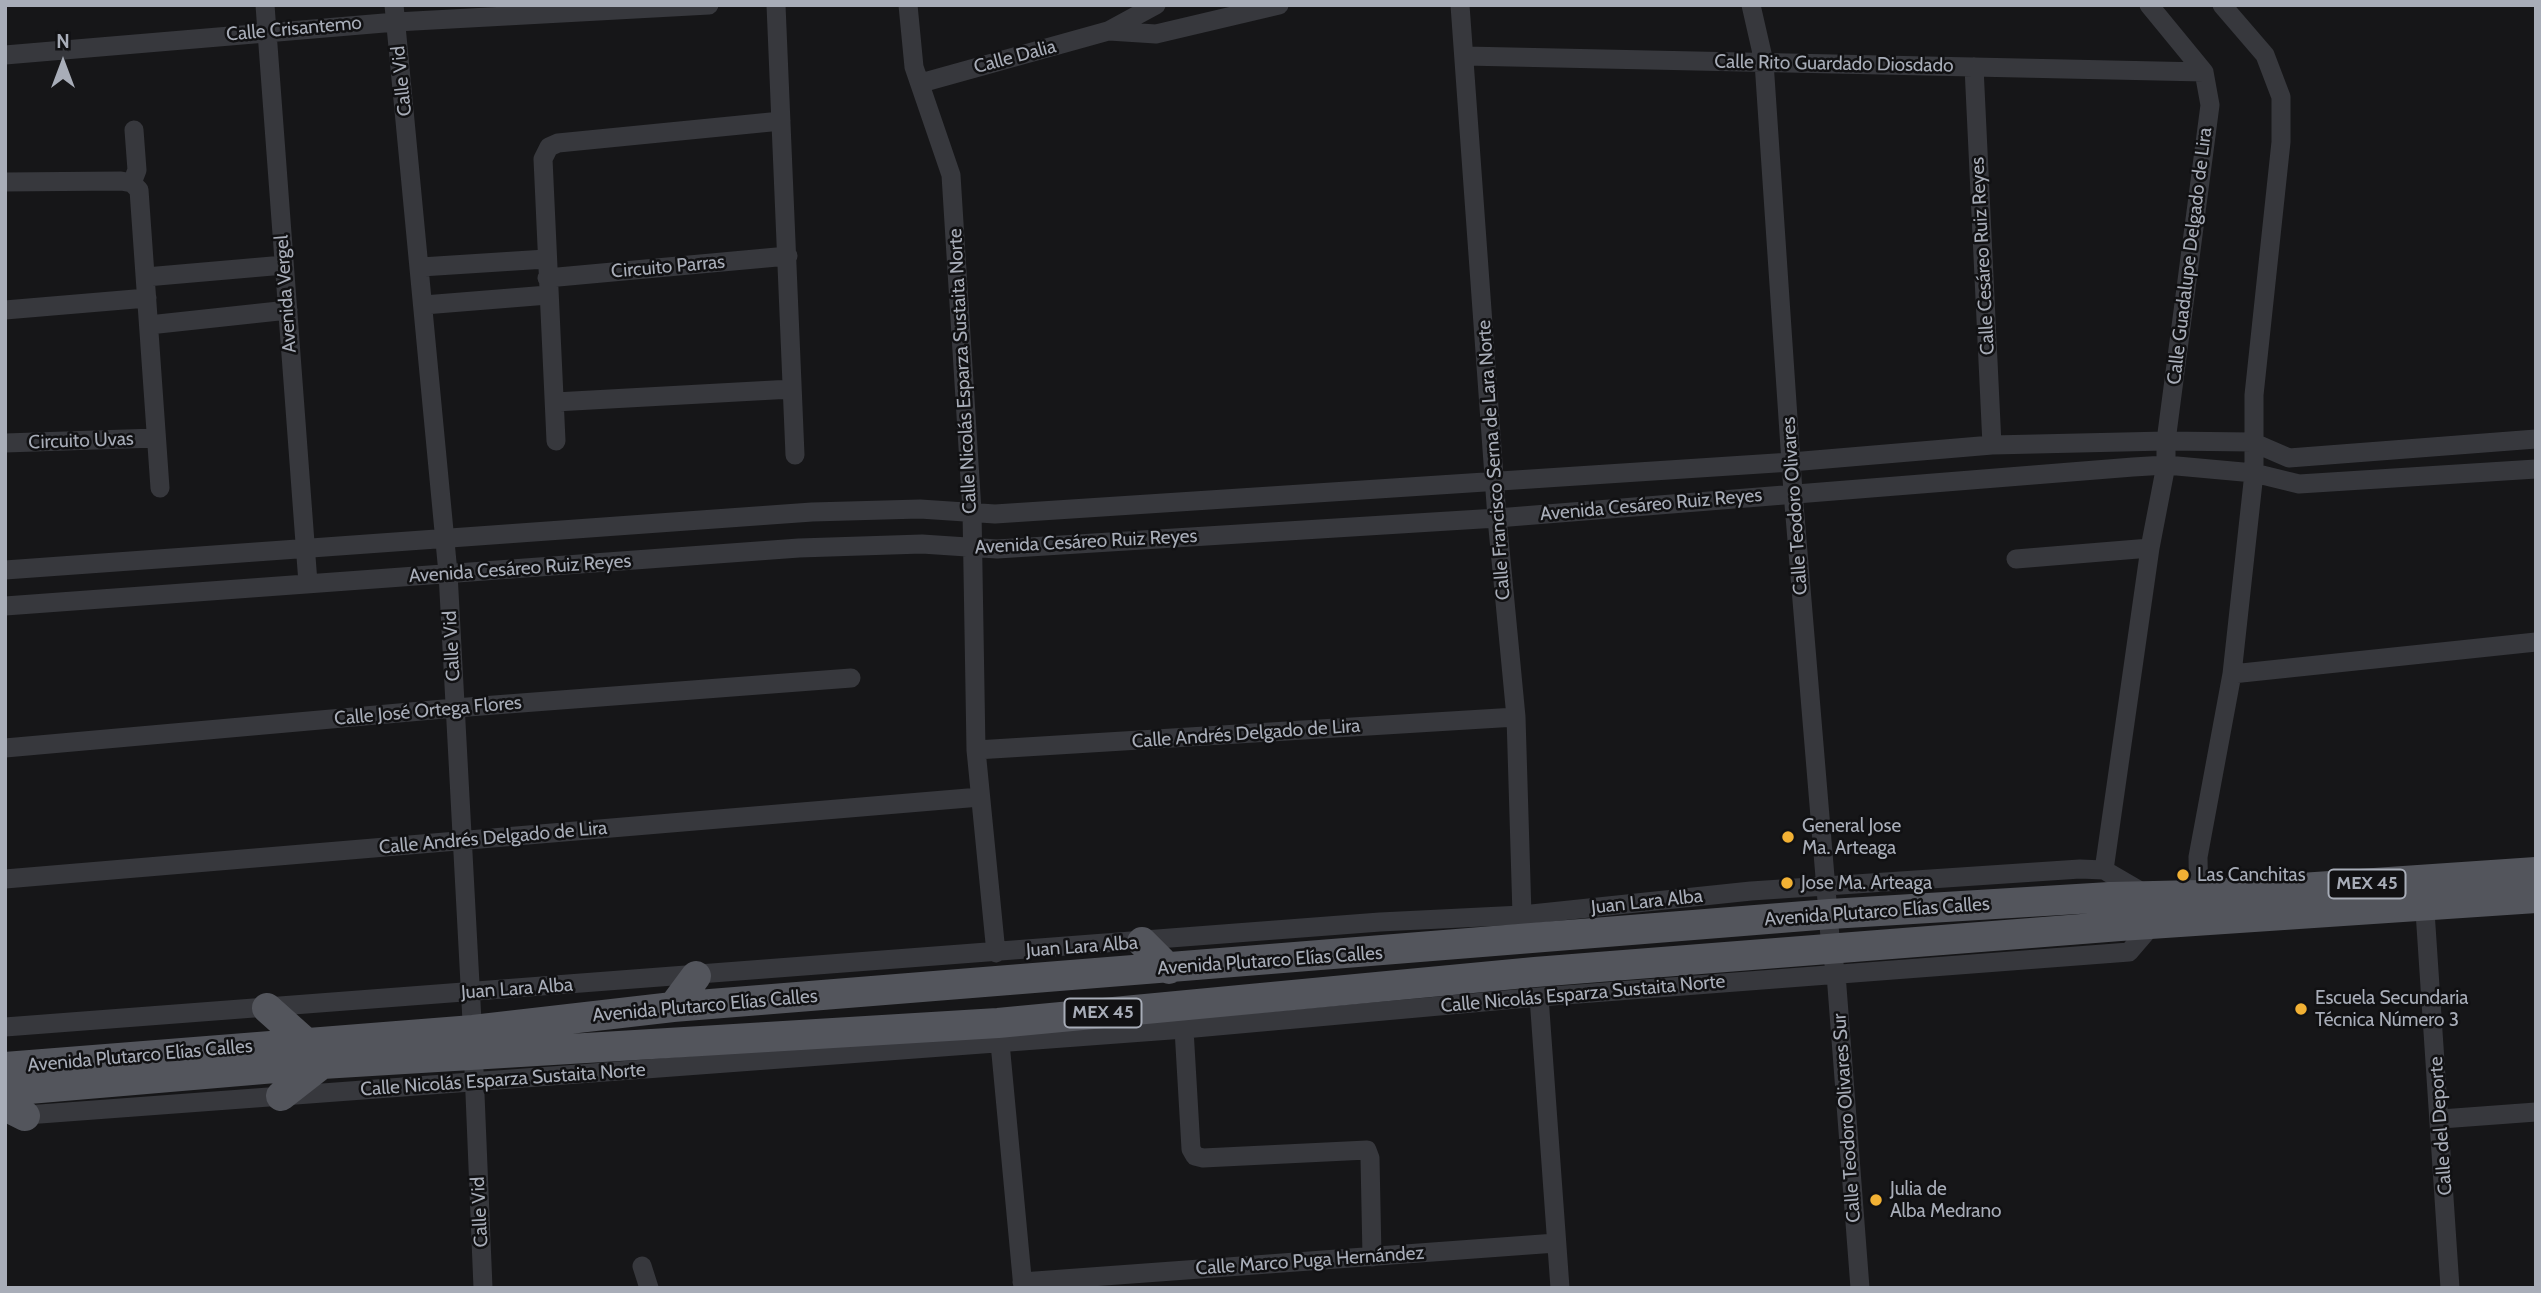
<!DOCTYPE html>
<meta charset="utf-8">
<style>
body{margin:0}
#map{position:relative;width:2541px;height:1293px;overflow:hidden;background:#161618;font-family:Cabin,sans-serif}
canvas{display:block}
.frame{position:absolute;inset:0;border:7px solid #a8adb8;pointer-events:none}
.north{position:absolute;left:28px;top:28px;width:70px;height:70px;-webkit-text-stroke:5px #111113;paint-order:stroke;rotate:0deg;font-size:19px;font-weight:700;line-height:28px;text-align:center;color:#a8adb8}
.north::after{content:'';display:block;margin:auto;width:24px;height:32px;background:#a8adb8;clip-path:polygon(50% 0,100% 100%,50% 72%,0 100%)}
</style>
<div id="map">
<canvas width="2541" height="1293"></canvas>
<div class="frame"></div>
<div class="north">N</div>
</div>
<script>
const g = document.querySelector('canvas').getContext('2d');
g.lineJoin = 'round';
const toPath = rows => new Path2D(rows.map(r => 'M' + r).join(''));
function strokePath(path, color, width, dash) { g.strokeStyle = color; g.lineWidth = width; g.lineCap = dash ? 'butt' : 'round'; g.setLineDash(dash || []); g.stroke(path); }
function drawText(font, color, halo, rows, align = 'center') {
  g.font = font + ' Cabin,sans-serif'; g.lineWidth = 5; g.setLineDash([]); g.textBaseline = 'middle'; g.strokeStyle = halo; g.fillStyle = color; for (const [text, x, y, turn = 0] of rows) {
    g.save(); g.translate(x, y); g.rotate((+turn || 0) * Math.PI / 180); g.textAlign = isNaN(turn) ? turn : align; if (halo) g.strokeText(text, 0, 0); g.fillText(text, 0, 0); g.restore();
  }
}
const minor = toPath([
 [265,5,308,583],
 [394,5,448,573,473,1040],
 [776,5,795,455],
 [908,5,914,67,951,175,972,511,976,750,996,953],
 [1460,5,1497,518,1516,717,1522,915],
 [1751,5,1764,62,1793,492,1831,949,1836,974,1860,1288],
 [1109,31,1156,34,1279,5],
 [5,55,396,22,709,5],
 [1465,56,2204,72],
 [1974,67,1992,445],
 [921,83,1108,31,1156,5],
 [5,182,121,181,132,183,139,190,160,488],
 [132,183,137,170,134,130],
 [421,267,546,259],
 [146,277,284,265],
 [547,278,788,256],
 [424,305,548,295],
 [5,310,147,298],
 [149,325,288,310],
 [555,402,792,389],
 [556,441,543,159,549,147,558,143,781,121],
 [5,443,156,438],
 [2016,559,2150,548],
 [5,570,812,512,920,509,995,514,1791,462,1992,445,2166,441,2252,442,2289,458,2536,439],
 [5,606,799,548,922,544,997,549,1497,518,2133,467,2166,465,2254,473,2299,484,2536,469],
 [2232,674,2536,642],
 [5,748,455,708,851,678],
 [976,750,1516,717],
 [2104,870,2150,548,2166,465,2166,441,2210,105,2204,72,2149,5],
 [5,879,980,797],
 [2424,896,2450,1288],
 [2199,907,2198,857,2232,674,2254,473,2254,395,2281,142,2281,97,2265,55,2222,5],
 [1539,997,1560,1288],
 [5,1027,1380,922,1522,915,1751,891,2080,869,2104,870,2147,895],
 [1184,1029,1191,1149,1195,1156,1203,1158,1367,1150,1370,1158,1372,1257],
 [1000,1043,1023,1288],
 [474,1070,483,1288],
 [13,1116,1184,1029,1539,997,2129,952,2153,924],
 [2441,1119,2536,1112],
 [642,1266,649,1288],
 [1022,1282,1556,1243]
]);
const primary = toPath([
 [1142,942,1169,969],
 [673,1007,696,976],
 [267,1008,305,1042],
 [5,1067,473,1030,673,1007,1830,914,2110,897,2198,895,2536,872],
 [5,1091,322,1064,998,1023,1535,972,2120,926,2536,898],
 [281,1096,322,1064],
 [5,1106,25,1116]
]);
const markers = [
 [1788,837,7,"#f2b134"],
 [2183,875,7,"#f2b134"],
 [1787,883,7,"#f2b134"],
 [2301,1009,7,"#f2b134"],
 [1876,1200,7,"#f2b134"]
];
const shields = [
 [2367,884,77],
 [1103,1013,77]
];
const shieldNames = [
 ["MEX 45",2367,884],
 ["MEX 45",1103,1013]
];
const streetNames = [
 ["Calle Crisantemo",294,29,-5],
 ["Calle Dalia",1015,57,-15],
 ["Calle Rito Guardado Diosdado",1834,64,1],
 ["Calle Vid",402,81,-96],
 ["Calle Cesáreo Ruiz Reyes",1983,256,-93],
 ["Calle Guadalupe Delgado de Lira",2190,256,-83],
 ["Circuito Parras",668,267,-5],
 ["Avenida Vergel",286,294,-94],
 ["Calle Nicolás Esparza Sustaita Norte",963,371,-93],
 ["Circuito Uvas",81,441,-2],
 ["Calle Francisco Serna de Lara Norte",1494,460,-94],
 ["Avenida Cesáreo Ruiz Reyes",1651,505,-5],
 ["Calle Teodoro Olivares",1795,506,-94],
 ["Avenida Cesáreo Ruiz Reyes",1086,542,-3],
 ["Avenida Cesáreo Ruiz Reyes",520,569,-4],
 ["Calle Vid",452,646,-93],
 ["Calle José Ortega Flores",428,711,-5],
 ["Calle Andrés Delgado de Lira",1246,734,-4],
 ["Calle Andrés Delgado de Lira",493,838,-5],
 ["Juan Lara Alba",1647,902,-6],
 ["Avenida Plutarco Elías Calles",1877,912,-4],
 ["Juan Lara Alba",1082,947,-4],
 ["Avenida Plutarco Elías Calles",1270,961,-4],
 ["Juan Lara Alba",517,989,-4],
 ["Calle Nicolás Esparza Sustaita Norte",1583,994,-5],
 ["Avenida Plutarco Elías Calles",705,1006,-5],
 ["Avenida Plutarco Elías Calles",140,1056,-5],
 ["Calle Nicolás Esparza Sustaita Norte",503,1080,-4],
 ["Calle Teodoro Olivares Sur",1847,1118,-94],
 ["Calle del Deporte",2441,1126,-94],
 ["Calle Vid",480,1212,-93],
 ["Calle Marco Puga Hernández",1310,1261,-4]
];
const poiNames = [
 ["General Jose",1802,826],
 ["Ma. Arteaga",1802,848],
 ["Las Canchitas",2197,875],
 ["Jose Ma. Arteaga",1801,883],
 ["Escuela Secundaria",2315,998],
 ["Técnica Número 3",2315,1020],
 ["Julia de",1890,1189],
 ["Alba Medrano",1890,1211]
];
strokePath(minor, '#37383d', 19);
strokePath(primary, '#53555c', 30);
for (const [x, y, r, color] of markers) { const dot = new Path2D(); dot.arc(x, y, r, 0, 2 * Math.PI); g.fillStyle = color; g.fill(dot); strokePath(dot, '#111113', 2.5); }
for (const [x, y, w] of shields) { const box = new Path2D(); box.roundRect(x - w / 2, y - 14.5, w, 29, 5); g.fillStyle = '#111113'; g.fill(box); strokePath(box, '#a8adb8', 2); }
drawText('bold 18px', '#a8adb8', null, shieldNames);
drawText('19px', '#a8adb8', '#111113', streetNames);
drawText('19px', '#a8adb8', '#111113', poiNames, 'left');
</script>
